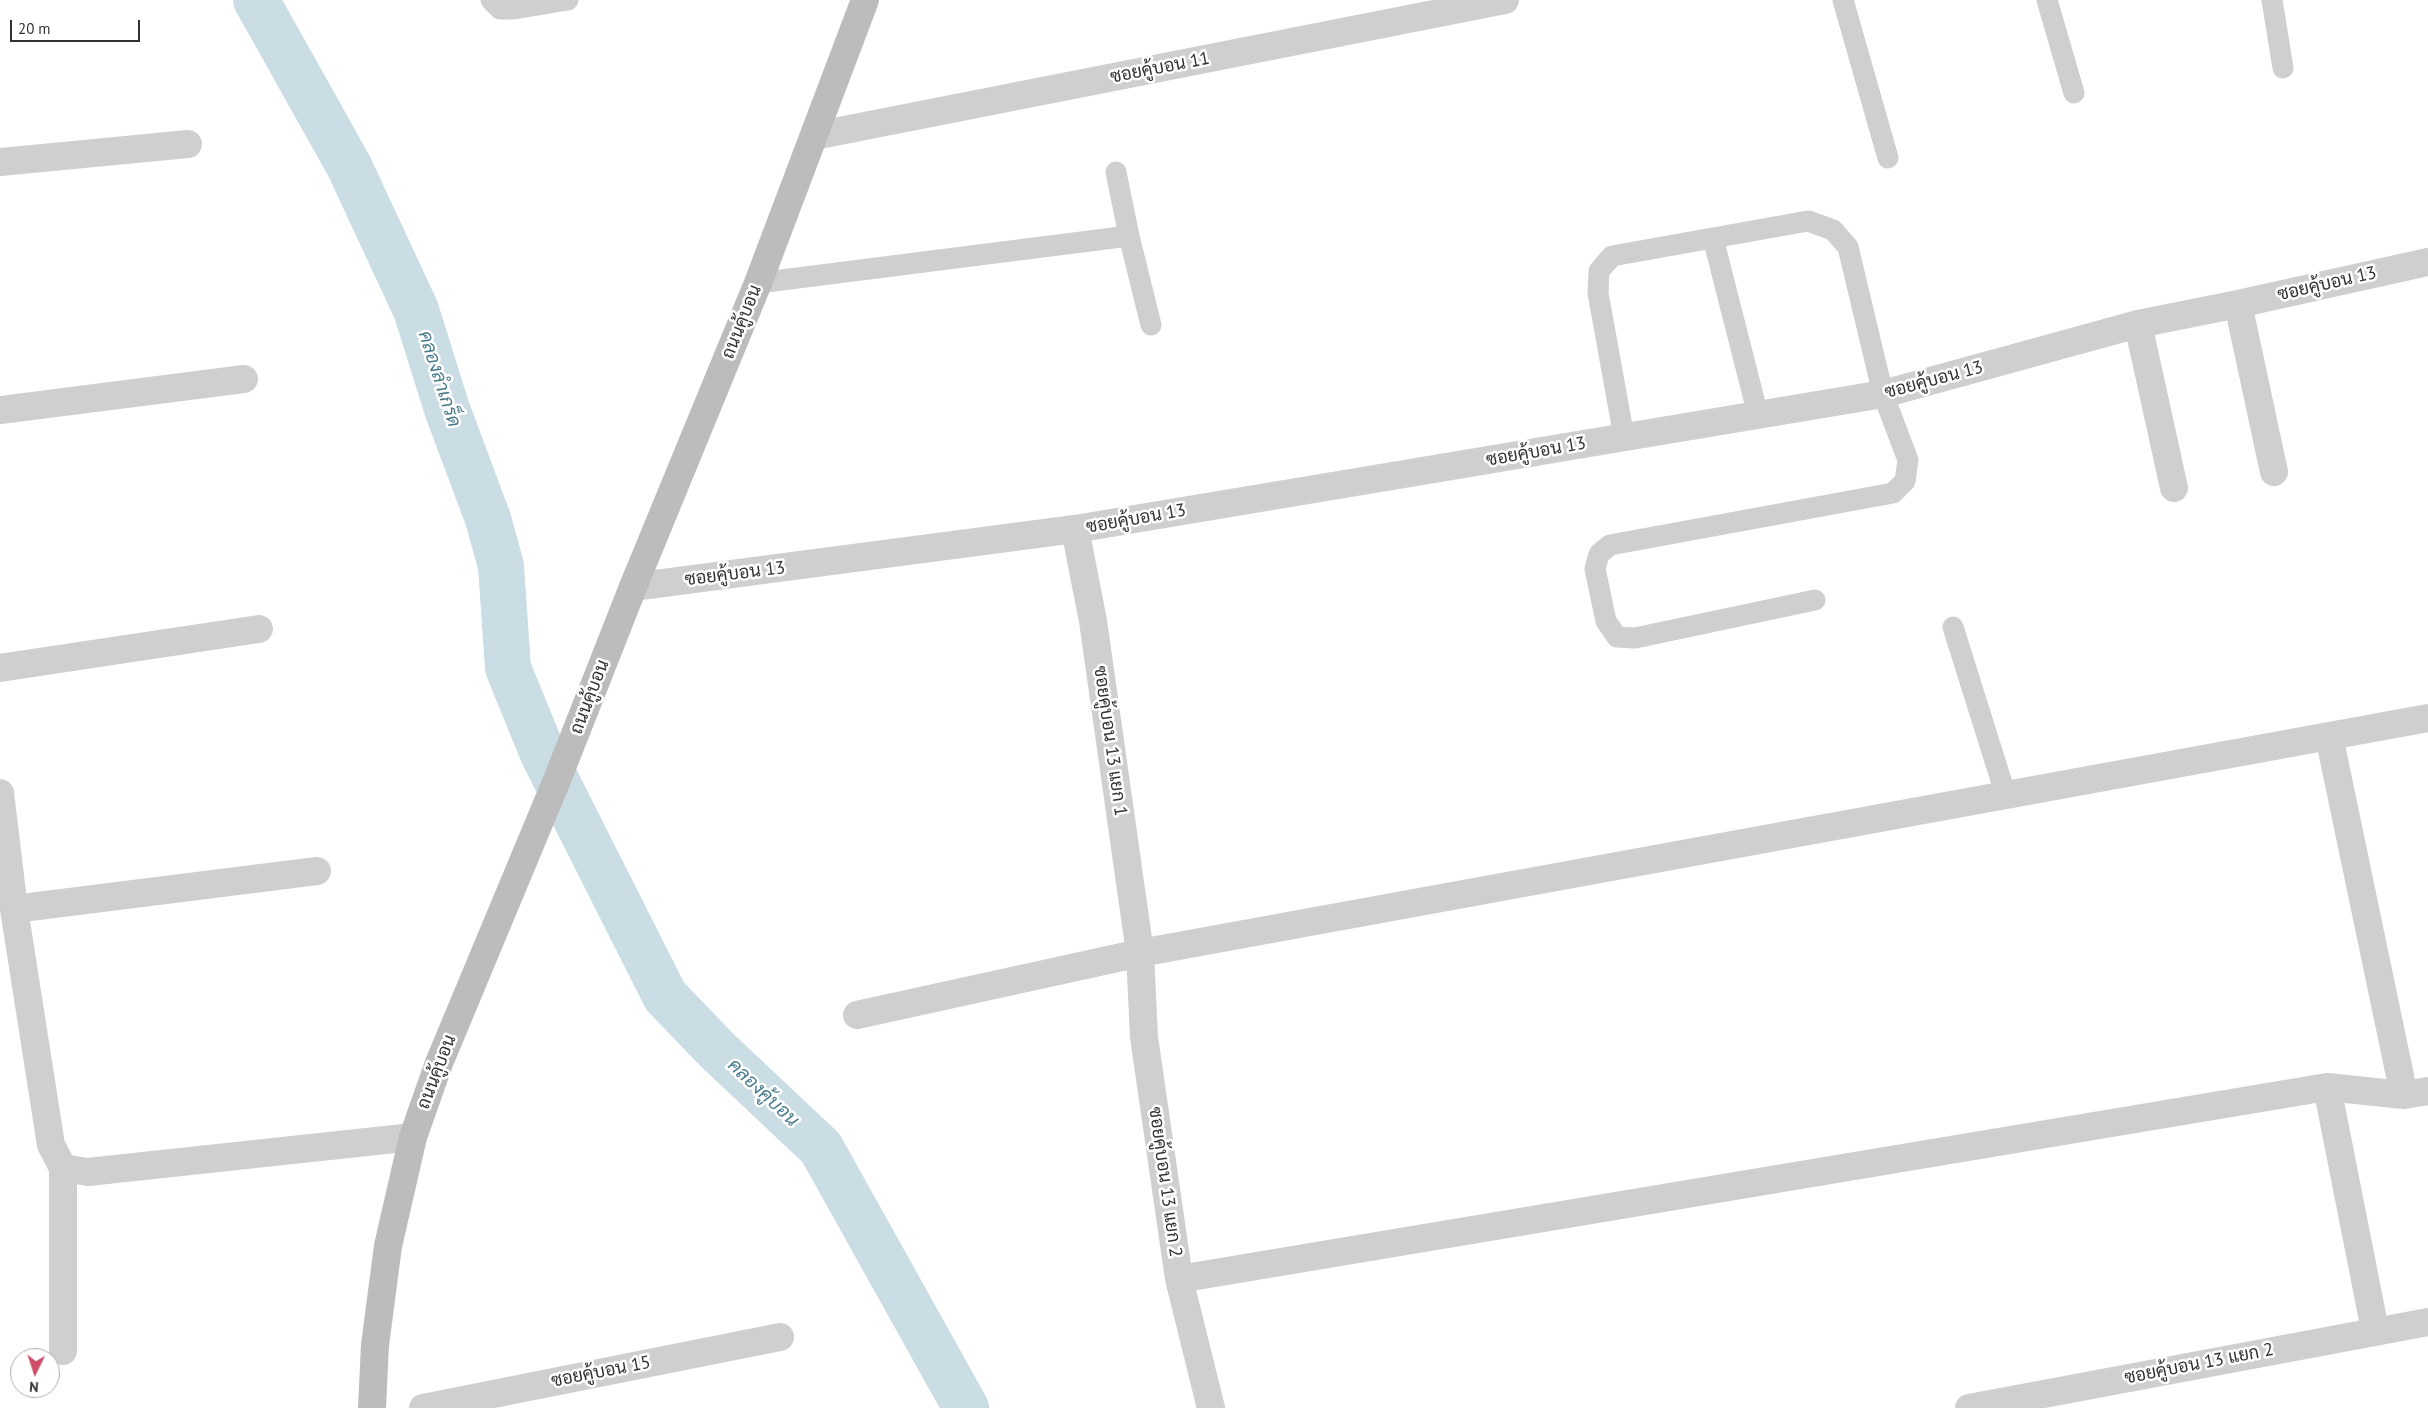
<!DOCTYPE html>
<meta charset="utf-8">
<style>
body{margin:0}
#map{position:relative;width:2428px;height:1408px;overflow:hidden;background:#fff;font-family:"PT Sans",sans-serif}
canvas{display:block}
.north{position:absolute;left:10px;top:1348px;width:50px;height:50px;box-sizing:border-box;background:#fff;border:1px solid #adadad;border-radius:50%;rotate:184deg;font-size:14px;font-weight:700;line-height:20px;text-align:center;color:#323232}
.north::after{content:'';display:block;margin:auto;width:18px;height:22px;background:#d04d68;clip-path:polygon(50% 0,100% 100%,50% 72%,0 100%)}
.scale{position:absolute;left:10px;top:20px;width:130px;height:22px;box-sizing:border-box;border:2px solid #323232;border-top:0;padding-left:6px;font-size:15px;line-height:18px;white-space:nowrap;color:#323232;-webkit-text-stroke:4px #fff;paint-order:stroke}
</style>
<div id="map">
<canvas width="2428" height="1408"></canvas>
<div class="north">N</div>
<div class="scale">20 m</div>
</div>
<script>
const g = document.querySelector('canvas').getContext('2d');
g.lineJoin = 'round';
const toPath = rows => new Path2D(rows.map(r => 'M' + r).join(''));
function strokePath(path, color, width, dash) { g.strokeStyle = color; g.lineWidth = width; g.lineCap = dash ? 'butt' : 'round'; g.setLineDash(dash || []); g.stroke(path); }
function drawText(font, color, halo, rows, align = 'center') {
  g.font = font + ' "PT Sans",Sarabun,sans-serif'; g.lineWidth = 5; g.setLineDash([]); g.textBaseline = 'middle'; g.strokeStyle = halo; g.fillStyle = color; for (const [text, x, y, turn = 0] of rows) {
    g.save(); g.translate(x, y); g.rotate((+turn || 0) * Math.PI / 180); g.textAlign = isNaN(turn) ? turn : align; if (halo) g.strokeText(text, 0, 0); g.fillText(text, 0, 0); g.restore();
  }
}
const canal = toPath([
 [256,0,349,166,416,310,447,409,488,519,501,566,508,668,543,754,603,873,665,996,717,1050,821,1148,966,1408]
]);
const lane = toPath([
 [491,0,500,9,514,9,568,0],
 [1843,0,1888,158],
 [2047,0,2074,93],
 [2272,0,2283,68],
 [1116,172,1129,236],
 [1713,238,1758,415],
 [758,283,1129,236,1151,325],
 [1624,437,1598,293,1599,271,1612,256,1808,221,1833,230,1848,247,1883,394,1908,460,1905,481,1893,493,1610,545,1599,554,1595,569,1606,621,1617,637,1635,638,1815,600],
 [1953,627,2006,796]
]);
const street = toPath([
 [814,136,1505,0],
 [0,162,188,144],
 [2238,304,2274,472],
 [2138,324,2174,488],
 [0,410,244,379],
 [1075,529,1093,621,1140,953,1144,1037,1179,1279,1211,1408],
 [633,587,1075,529,1883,394,2138,324,2238,304,2428,262],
 [0,668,259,629],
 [2329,736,2404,1095],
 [0,793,14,909,51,1145,63,1168,88,1172,413,1137],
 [14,909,317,871],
 [857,1015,1140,953,2428,718],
 [2327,1087,2375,1330],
 [63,1168,63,1351],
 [1179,1279,2327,1087,2404,1095,2428,1091],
 [423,1408,780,1337],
 [1969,1408,2428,1322]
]);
const secondary = toPath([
 [372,1408,375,1345,388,1246,413,1137,439,1063,557,780,633,587,758,283,865,0]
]);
const streetNames = [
 ["ซอยคู้บอน 11",1160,68,-11],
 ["ซอยคู้บอน 13",2327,284,-13],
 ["ถนนคู้บอน",742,322,-68],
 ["ซอยคู้บอน 13",1934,380,-15],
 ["ซอยคู้บอน 13",1536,452,-10],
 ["ซอยคู้บอน 13",1136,519,-10],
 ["ซอยคู้บอน 13",735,574,-7],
 ["ถนนคู้บอน",590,697,-69],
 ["ซอยคู้บอน 13 แยก 1",1110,741,82],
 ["ถนนคู้บอน",437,1072,-69],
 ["ซอยคู้บอน 13 แยก 2",1165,1182,82],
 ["ซอยคู้บอน 13 แยก 2",2199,1364,-11],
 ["ซอยคู้บอน 15",601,1372,-11]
];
const waterNames = [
 ["คลองลำเกร็ด",439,379,72],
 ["คลองคู้บอน",763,1093,43]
];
strokePath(canal, '#cadde4', 46);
strokePath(lane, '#cfcfcf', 21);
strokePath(street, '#cfcfcf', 28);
strokePath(secondary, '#bcbcbc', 28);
drawText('18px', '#323232', '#fff', streetNames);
drawText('italic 19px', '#497a8b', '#fff', waterNames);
</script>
